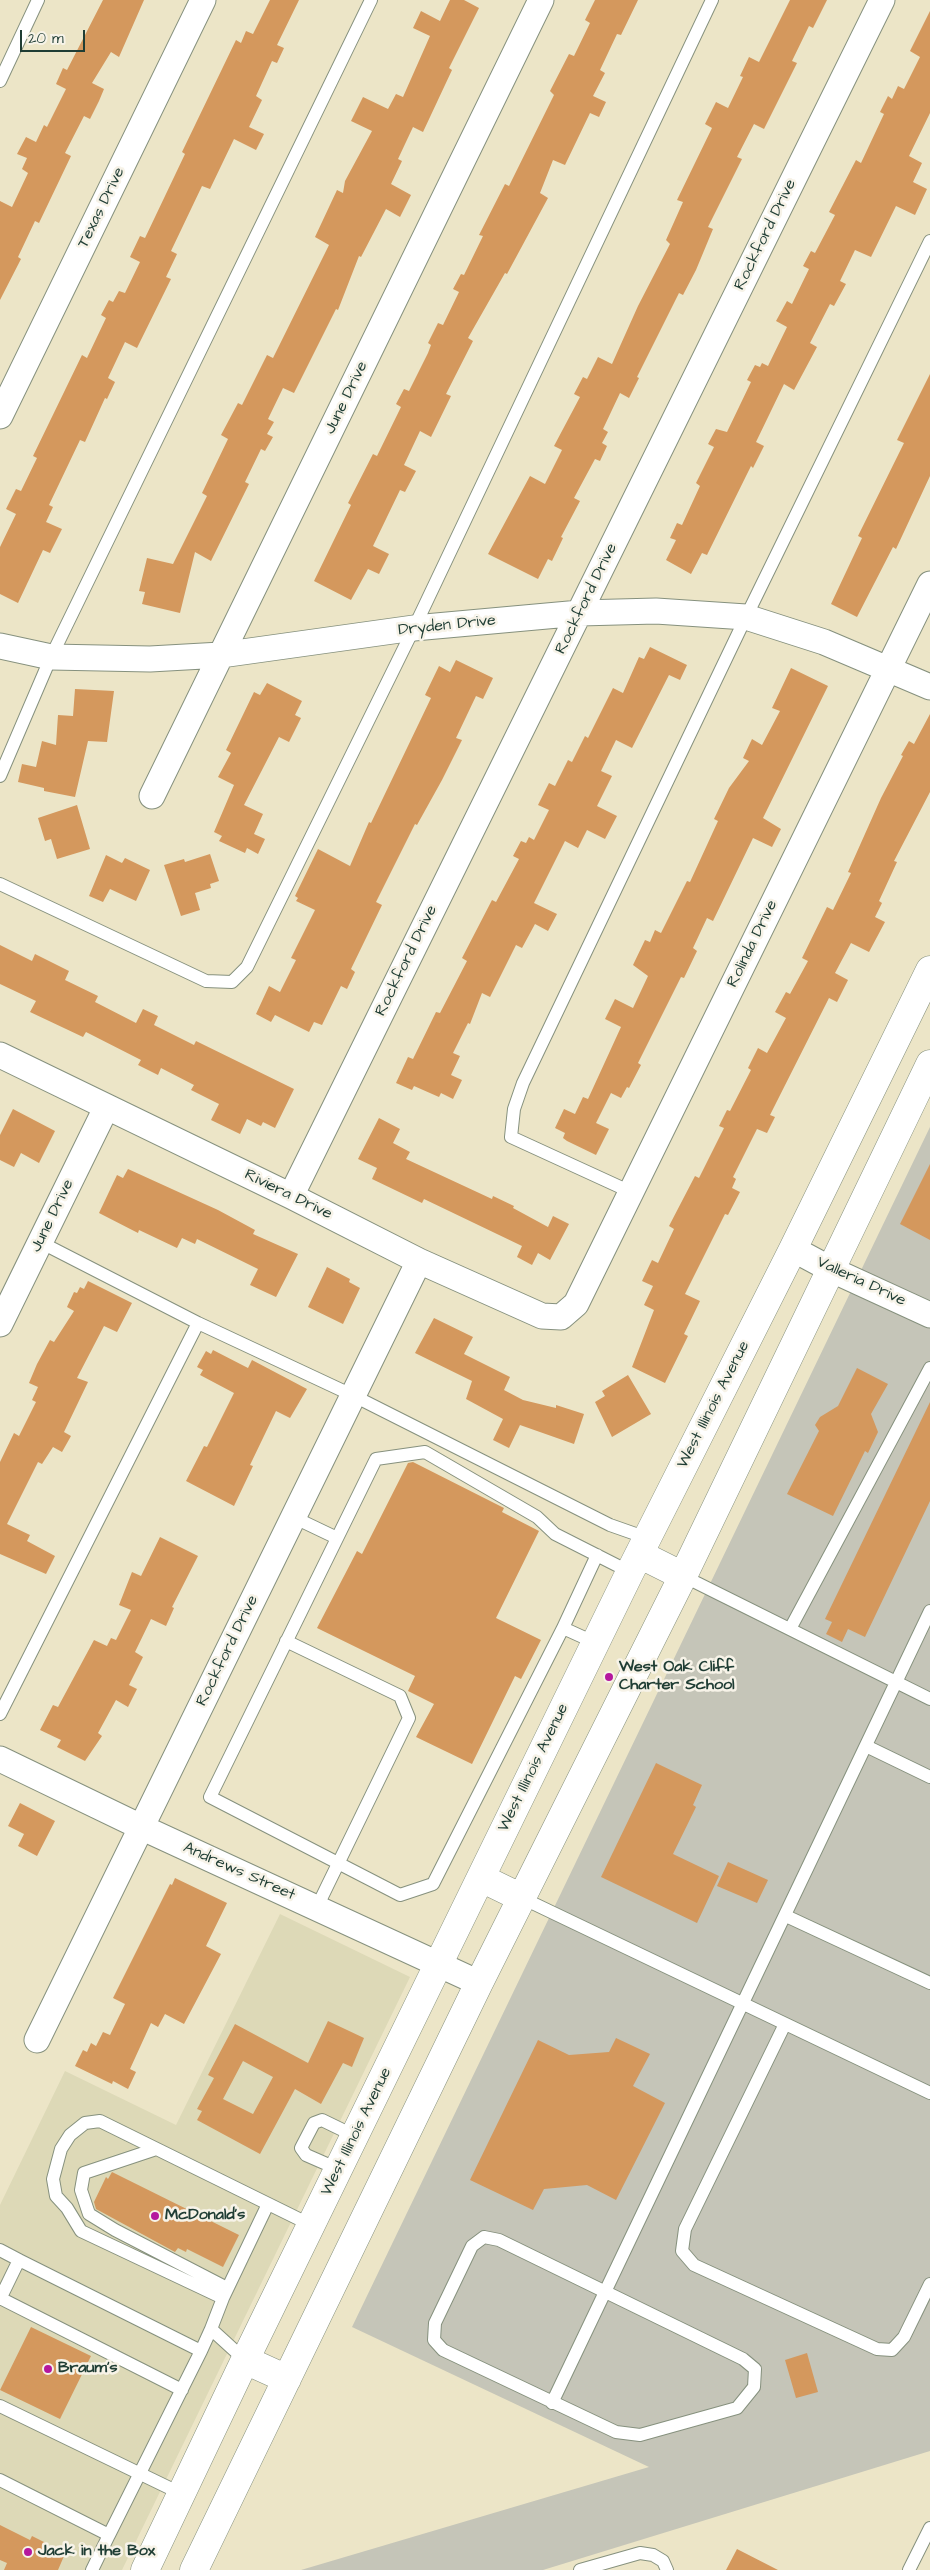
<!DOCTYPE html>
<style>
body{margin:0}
#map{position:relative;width:930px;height:2570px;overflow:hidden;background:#ece5c7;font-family:"Architects Daughter",sans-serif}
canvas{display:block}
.scale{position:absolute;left:20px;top:30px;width:65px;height:22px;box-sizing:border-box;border:2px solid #1f3d34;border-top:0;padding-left:6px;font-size:15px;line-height:18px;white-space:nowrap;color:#1f3d34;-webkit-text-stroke:4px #f7f3e8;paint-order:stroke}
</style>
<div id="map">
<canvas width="930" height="2570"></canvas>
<div class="scale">20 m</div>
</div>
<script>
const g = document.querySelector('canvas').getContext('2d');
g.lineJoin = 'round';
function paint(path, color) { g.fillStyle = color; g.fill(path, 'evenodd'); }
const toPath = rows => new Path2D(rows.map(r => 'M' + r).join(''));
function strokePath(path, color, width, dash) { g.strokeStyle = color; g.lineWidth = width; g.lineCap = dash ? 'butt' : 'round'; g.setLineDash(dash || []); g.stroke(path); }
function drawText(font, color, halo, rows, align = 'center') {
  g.font = font + ' "Architects Daughter",sans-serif'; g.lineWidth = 5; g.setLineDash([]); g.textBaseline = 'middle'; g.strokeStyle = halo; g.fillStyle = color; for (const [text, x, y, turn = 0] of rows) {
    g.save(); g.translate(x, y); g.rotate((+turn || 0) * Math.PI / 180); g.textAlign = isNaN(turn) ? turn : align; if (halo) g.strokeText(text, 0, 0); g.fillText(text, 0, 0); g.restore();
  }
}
const built = toPath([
 [280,1914,410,1977,122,2570,0,2570,0,2205,65,2071,176,2125]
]);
const industrial = toPath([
 [930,1127,930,2451,543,2570,301,2570,649,2467,352,2327]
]);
const building = toPath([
 [103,0,144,0,119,57,111,52,92,83,104,89,99,101,90,119,84,116,65,153,71,156,39,223,35,221,18,257,21,259,0,300,0,201,12,207,28,173,22,169,27,158,17,154,26,137,36,142,44,125,47,127,66,89,56,84,63,68,67,70],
 [270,0,299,0,277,45,284,48,277,63,272,61,256,96,262,100,249,127,264,134,256,150,234,139,210,189,202,186,171,251,177,254,166,277,171,279,137,348,125,342,108,378,115,382,107,399,105,398,85,442,80,440,49,505,53,507,46,522,62,529,50,553,43,550,18,603,0,594,0,547,16,514,6,509,16,489,21,491,37,458,33,456,82,355,87,358,106,318,101,315,109,300,113,302,119,291,125,293,140,262,130,257,140,236,145,238,185,154,182,152,236,40,241,43,246,31,253,34],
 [450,0,464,0,479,8,449,68,452,70,423,132,413,127,398,159,402,161,391,184,411,195,400,217,386,209,361,257,359,256,338,310,336,309,294,393,283,388,268,419,274,422,267,434,273,437,265,451,261,449,245,482,249,484,211,561,195,552,180,613,142,604,145,592,139,591,147,558,173,564,207,496,202,493,228,439,221,435,238,403,242,405,267,355,273,358,329,245,315,237,337,190,343,193,345,181,372,131,351,121,363,97,388,109,396,94,403,97,430,36,413,28,421,11,440,21],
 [595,0,638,0,621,35,617,34,600,70,605,73,593,96,606,102,599,117,590,113,565,165,553,160,540,193,548,198,507,274,505,273,468,338,473,341,446,394,451,396,431,437,420,431,404,465,416,471,405,492,400,490,373,546,389,554,379,574,368,569,351,600,314,581,351,505,348,503,373,454,377,456,401,407,396,404,404,389,409,391,428,353,431,345,428,343,438,323,443,325,459,292,453,289,461,274,464,275,483,236,479,235,505,184,509,186,554,95,550,91,569,54,574,56,590,23,585,20],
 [790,0,827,0,813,28,809,26,792,61,797,63,764,129,754,124,737,157,742,159,708,227,713,229,696,270,683,295,679,293,637,377,639,378,629,398,620,393,603,429,608,432,602,443,607,446,600,461,595,459,574,498,580,501,561,537,563,538,552,561,548,559,538,579,488,554,530,476,545,484,562,450,554,446,580,397,574,394,583,377,587,379,598,357,612,364,638,306,670,244,666,240,683,202,677,200,712,128,705,124,716,102,728,108,743,77,740,76,749,57,759,62],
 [930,11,930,113,909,156,922,163,913,182,927,189,915,215,896,206,871,257,855,250,840,281,846,284,834,306,830,304,810,343,817,347,794,390,784,384,756,442,764,446,753,468,751,466,707,555,702,553,691,574,666,560,676,540,670,538,677,523,682,525,700,486,696,483,714,447,708,444,716,429,727,432,751,382,747,380,755,365,760,367,762,363,768,366,787,327,776,321,787,301,792,304,809,269,803,266,811,251,815,253,835,215,829,212,856,160,861,163,884,114,880,112,888,96,892,99,898,86,904,89,920,57,910,51],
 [930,374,930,476,896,549,893,547,857,617,831,604,862,538,858,536,904,443,897,440],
 [650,647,687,665,680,680,669,675,632,748,616,740,601,771,612,776,597,806,617,816,605,839,587,830,578,848,565,841,534,903,557,914,548,931,535,924,522,948,516,945,490,997,482,993,470,1024,468,1023,453,1053,460,1056,451,1075,462,1080,453,1099,441,1093,439,1097,414,1086,412,1090,396,1083,408,1057,413,1059,436,1012,440,1013,467,961,462,958,492,900,496,902,519,859,513,856,521,841,526,843,529,837,534,840,549,810,538,805,549,783,555,786,568,760,572,762,585,736,588,738,613,688,623,693,639,657,644,659],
 [456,660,493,678,483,699,476,696,456,738,462,740,442,780,417,825,415,824,376,902,382,905,351,969,355,972,347,989,341,986,322,1025,314,1022,309,1032,275,1015,271,1022,256,1014,269,986,280,992,296,960,291,958,315,910,296,901,298,898,295,896,318,849,350,866,369,822,371,823,431,698,425,695,439,666,450,672],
 [791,668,828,686,763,818,781,829,772,847,753,838,713,921,707,918,693,948,697,951,684,978,681,977,638,1063,641,1065,629,1088,627,1087,621,1098,611,1093,596,1123,609,1129,596,1155,567,1141,563,1138,565,1133,555,1128,564,1109,575,1114,583,1097,588,1099,621,1027,605,1019,615,999,633,1008,648,976,633,965,645,940,650,942,655,930,661,933,687,881,690,882,718,821,714,819,729,788,749,761,743,758,752,739,762,745,780,711,772,708],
 [267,683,302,701,295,715,301,718,289,742,279,737,244,805,263,814,254,834,265,839,258,854,247,848,245,853,219,841,222,836,214,832,234,785,218,777,231,753,226,750,254,692,260,695],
 [75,689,114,691,107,742,88,741,75,797,44,791,44,788,18,782,22,764,36,767,42,741,56,745,58,715,73,716],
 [930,714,930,792,894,861,897,862,879,901,882,903,875,917,885,922,869,952,851,943,835,973,848,980,837,1002,829,998,770,1115,775,1117,767,1133,757,1129,733,1177,736,1179,732,1188,740,1192,728,1215,725,1214,685,1294,700,1301,684,1334,688,1336,665,1383,632,1367,654,1310,644,1305,653,1286,642,1281,652,1260,658,1263,674,1229,669,1226,695,1176,699,1178,724,1128,719,1126,727,1110,730,1111,751,1070,748,1068,758,1048,767,1053,786,1018,775,1012,786,992,790,994,808,961,802,958,827,907,833,910,851,873,848,872,881,798,903,756,901,755,909,741,914,744],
 [77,805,90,849,57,859,51,839,45,841,38,818],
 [210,854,219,881,210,884,211,888,195,893,200,910,181,916,164,865,184,859,185,862],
 [106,855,122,863,125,858,150,870,136,901,110,889,103,902,89,896],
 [0,945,32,961,35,954,69,971,65,980,98,996,95,1002,136,1023,143,1009,158,1016,154,1025,194,1045,196,1041,294,1089,275,1128,263,1122,261,1126,247,1119,240,1134,211,1120,219,1104,191,1090,194,1085,161,1068,158,1075,138,1065,141,1060,86,1032,83,1037,30,1012,36,1001,0,984],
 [13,1109,55,1131,39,1163,21,1153,14,1167,0,1160,0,1135],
 [379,1118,400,1129,393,1143,410,1152,406,1159,492,1199,493,1196,514,1206,513,1208,548,1227,553,1216,569,1224,550,1260,538,1253,532,1265,517,1257,522,1246,424,1199,422,1203,372,1179,377,1168,358,1159],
 [930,1164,930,1240,900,1224],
 [128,1169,218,1210,255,1230,253,1234,298,1254,276,1297,250,1285,258,1269,197,1239,195,1244,182,1238,177,1248,139,1230,138,1233,99,1213,117,1175,123,1178],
 [327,1267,350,1279,349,1282,360,1288,343,1324,308,1307],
 [88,1281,132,1303,117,1332,104,1326,77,1378,88,1382,64,1432,71,1436,62,1452,53,1447,42,1464,38,1462,7,1524,30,1535,27,1541,55,1556,46,1574,0,1554,0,1462,14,1433,19,1436,36,1402,32,1400,38,1387,29,1383,37,1364,50,1340,54,1342,74,1311,67,1307,74,1292,77,1293,80,1287,84,1289],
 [434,1318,473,1337,464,1354,510,1377,504,1390,523,1400,556,1408,556,1405,584,1414,574,1444,520,1425,509,1448,493,1440,503,1419,466,1399,472,1381,415,1353],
 [213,1350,248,1368,252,1360,307,1389,290,1418,276,1411,250,1465,253,1466,234,1506,186,1481,204,1446,207,1447,234,1393,200,1375,203,1370,197,1367,206,1351,211,1354],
 [857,1368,888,1384,871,1414,878,1432,868,1453,865,1451,833,1516,787,1494,819,1431,815,1425,820,1417,838,1406],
 [628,1375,651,1414,612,1437,595,1402,605,1396,602,1391],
 [930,1402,930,1501,865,1637,848,1629,842,1642,826,1634,832,1622,825,1619],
 [413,1462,504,1508,502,1512,539,1531,496,1618,541,1640,521,1679,515,1676,472,1764,416,1737,434,1704,408,1691,415,1676,317,1628,357,1551,362,1554,408,1463],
 [160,1537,198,1556,172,1607,174,1608,166,1626,151,1619,135,1652,143,1657,129,1685,137,1689,128,1707,116,1700,98,1733,102,1736,85,1761,57,1747,61,1740,40,1730,53,1705,58,1707,94,1640,107,1646,111,1638,116,1640,131,1610,119,1605,132,1572,141,1576],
 [656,1763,702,1785,693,1805,696,1807,673,1854,719,1876,697,1923,601,1877],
 [20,1803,55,1821,37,1856,18,1846,24,1834,8,1826],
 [728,1862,768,1880,757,1903,717,1886],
 [175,1878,227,1903,206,1946,221,1954,184,2024,165,2014,158,2027,151,2023,130,2069,136,2072,128,2089,113,2081,112,2084,75,2066,83,2050,87,2052,91,2043,96,2046,103,2032,110,2035,125,2004,113,1998,170,1884,172,1885],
 [328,2021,364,2038,352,2067,343,2063,321,2104,295,2089,260,2154,197,2120,202,2111,197,2109,214,2078,208,2075,235,2024,308,2063],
 [243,2061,273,2077,253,2114,223,2099],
 [616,2038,650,2054,633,2086,665,2103,616,2200,587,2185,544,2189,533,2210,470,2180,538,2040,569,2055,609,2052],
 [112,2172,239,2235,223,2267,187,2249,186,2252,178,2248,175,2252,96,2209,94,2202,106,2177,108,2179],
 [31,2327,91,2356,60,2419,0,2390],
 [807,2353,818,2392,796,2398,785,2360],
 [0,2525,30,2540,32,2536,48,2544,46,2547,64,2556,58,2570,4,2570,7,2563,0,2560],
 [737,2549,778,2570,726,2570]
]);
const lane = toPath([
 [0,81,38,0],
 [0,776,51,657,371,0],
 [0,884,206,981,232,982,247,967,414,628,712,0],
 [631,1192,511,1137,514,1109,523,1083,746,617,930,241],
 [40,1242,198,1323,352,1395,610,1525,647,1538],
 [293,1517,337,1538],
 [683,1576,930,1699],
 [563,1628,597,1555],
 [790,1629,930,1368],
 [286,1641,400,1696,409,1718,317,1907],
 [596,1643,563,1628,433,1884,400,1895,210,1797,376,1459,425,1452,537,1517,555,1534,630,1572],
 [0,1714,198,1323],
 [866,1746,930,1777],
 [522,1898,930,2093],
 [786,1916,930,1983],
 [785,2024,685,2229,682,2251,694,2265,877,2349,892,2350,904,2337,930,2284],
 [156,2149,84,2173,81,2190,89,2214,115,2230,227,2288],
 [338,2169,306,2155,301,2148,314,2123,322,2120,355,2136],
 [484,2237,499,2240,743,2359,755,2369,754,2387,737,2408,640,2435,616,2432,443,2350,434,2340,435,2323,472,2246,484,2237],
 [0,2250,19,2260],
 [0,2298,182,2390],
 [223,2298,81,2231,67,2208,56,2196,53,2179,61,2149,70,2135,85,2123,100,2121,311,2225],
 [0,2299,19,2260,201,2351,211,2329],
 [245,2360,211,2329,223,2298,268,2204],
 [552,2403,930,1611],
 [0,2406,182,2494],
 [0,2480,109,2535,201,2351],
 [92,2570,109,2535],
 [580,2570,640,2553,653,2555,663,2561,667,2570],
 [909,2570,930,2528]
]);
const street = toPath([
 [0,416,203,0],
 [0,646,51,657,150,659,221,655,414,628,580,613,656,611,746,617,824,642,930,687],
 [152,796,541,0],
 [0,1055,291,1196,419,1261,542,1316,561,1317,576,1304,930,584],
 [291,1196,882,0],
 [793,1249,832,1270,930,1315],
 [0,1324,106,1108],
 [0,1759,143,1828,479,1983],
 [37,2040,419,1261]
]);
const secondary = toPath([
 [639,1554,683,1576],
 [481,1878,522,1898],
 [245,2360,287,2379],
 [145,2570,245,2360,630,1572,793,1249,930,970],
 [194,2570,479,1983,683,1576,930,1064]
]);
const markers = [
 [609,1677,5,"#b5179e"],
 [155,2216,5,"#b5179e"],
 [48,2369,5,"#b5179e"],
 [28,2552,5,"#b5179e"]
];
const streetNames = [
 ["Texas Drive",102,208,-64],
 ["Rockford Drive",766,235,-64],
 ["June Drive",347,398,-64],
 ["Rockford Drive",587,599,-64],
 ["Dryden Drive",447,626,-6],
 ["Rolinda Drive",753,944,-64],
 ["Rockford Drive",407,961,-64],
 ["Riviera Drive",288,1195,26],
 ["June Drive",53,1216,-64],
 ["Valleria Drive",861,1282,25],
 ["West Illinois Avenue",714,1405,-63],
 ["Rockford Drive",228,1651,-64],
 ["West Illinois Avenue",534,1768,-64],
 ["Andrews Street",239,1872,24],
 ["West Illinois Avenue",357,2132,-64]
];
const poiNames = [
 ["West Oak Cliff",619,1668],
 ["Charter School",619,1686],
 ["McDonald's",165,2216],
 ["Braum's",58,2369],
 ["Jack in the Box",38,2552]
];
paint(built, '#ddd9b7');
paint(industrial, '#c5c5b8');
paint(building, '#d4985d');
strokePath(lane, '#86917e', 14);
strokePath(street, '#86917e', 27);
strokePath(secondary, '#86917e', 29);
strokePath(lane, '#fff', 12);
strokePath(street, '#fff', 25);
strokePath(secondary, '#fff', 28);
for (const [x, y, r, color] of markers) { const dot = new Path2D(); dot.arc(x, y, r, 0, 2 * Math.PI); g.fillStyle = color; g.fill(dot); strokePath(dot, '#f7f3e8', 2); }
drawText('16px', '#1f3d34', '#f7f3e8', streetNames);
drawText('bold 16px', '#1f3d34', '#f7f3e8', poiNames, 'left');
</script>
